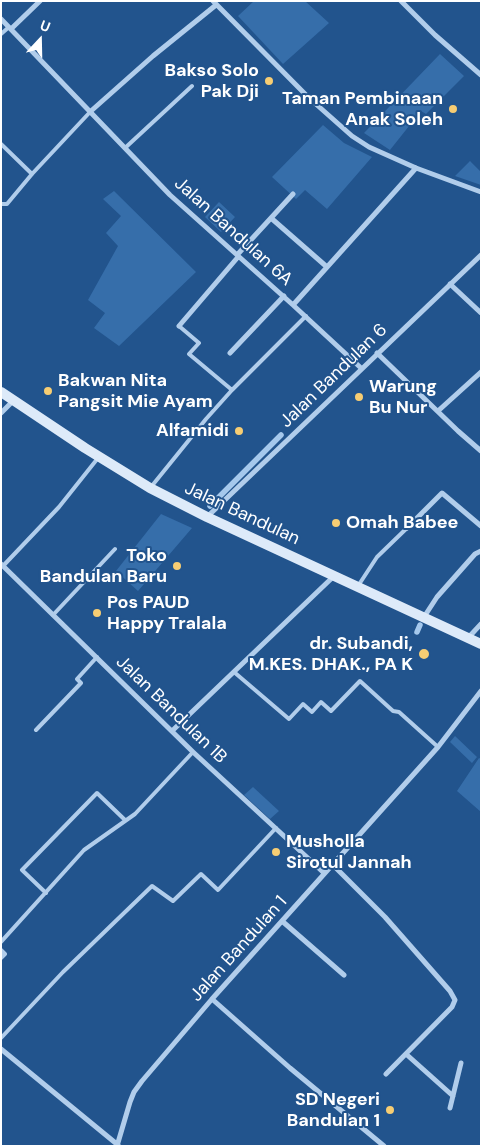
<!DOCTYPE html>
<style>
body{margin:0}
#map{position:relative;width:482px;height:1147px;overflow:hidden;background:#22548d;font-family:"DM Sans",sans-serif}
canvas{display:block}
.frame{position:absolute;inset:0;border:2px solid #fff;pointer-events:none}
.north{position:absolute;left:15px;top:15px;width:50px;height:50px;-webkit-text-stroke:4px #22548d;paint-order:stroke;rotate:21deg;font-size:14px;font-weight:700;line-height:20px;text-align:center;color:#fff}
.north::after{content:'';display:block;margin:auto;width:18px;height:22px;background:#fff;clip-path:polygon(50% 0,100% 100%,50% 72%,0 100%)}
</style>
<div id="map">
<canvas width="482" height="1147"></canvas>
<div class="frame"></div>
<div class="north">U</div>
</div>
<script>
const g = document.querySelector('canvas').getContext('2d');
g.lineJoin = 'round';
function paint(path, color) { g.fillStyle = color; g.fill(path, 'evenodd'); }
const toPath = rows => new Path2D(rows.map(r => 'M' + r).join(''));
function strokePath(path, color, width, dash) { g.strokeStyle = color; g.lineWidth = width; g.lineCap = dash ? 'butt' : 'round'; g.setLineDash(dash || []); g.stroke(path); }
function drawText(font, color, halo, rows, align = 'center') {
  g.font = font + ' "DM Sans",sans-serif'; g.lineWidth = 4; g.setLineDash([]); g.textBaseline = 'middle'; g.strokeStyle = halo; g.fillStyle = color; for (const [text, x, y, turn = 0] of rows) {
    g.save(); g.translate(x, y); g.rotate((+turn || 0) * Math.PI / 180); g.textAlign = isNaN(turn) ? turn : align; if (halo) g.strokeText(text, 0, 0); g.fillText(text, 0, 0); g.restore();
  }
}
const green = toPath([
 [254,1,305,1,329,23,283,64,238,16],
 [440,54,464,76,426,114,421,111,390,150,364,133],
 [323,125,344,143,372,157,327,209,305,190,296,199,272,177],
 [470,161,481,172,481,185,455,176],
 [114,191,196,272,119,346,94,328,105,313,88,300,118,246,106,233,121,216,103,199],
 [219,202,235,217,221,232,205,217],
 [161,514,192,528,138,591,116,571],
 [455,736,477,757,472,763,450,742],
 [479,758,481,759,481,812,457,791],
 [253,787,279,811,270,819,244,795]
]);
const stream = toPath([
 [210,506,281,435],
 [417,632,420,625]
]);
const lane = toPath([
 [1,34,9,27],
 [1,144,32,174],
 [125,148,192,86],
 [1,204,7,204,32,174,91,111],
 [179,326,199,343,189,354,232,390],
 [151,487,206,419,232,390,306,316],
 [3,566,59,507,98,458],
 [358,586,377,557,407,528],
 [53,615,115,549],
 [234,672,289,719,303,704,312,712,321,702,331,711,360,681,393,711,399,712,438,747],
 [36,730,81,683,77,679,97,657],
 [46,893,22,870,97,793,125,820],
 [1,942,84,850,135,814,193,752],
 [1,950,5,954,1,958],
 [1,1038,63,972,152,886,173,901,201,874,218,890,276,828]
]);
const street = toPath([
 [213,1,308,97,352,136,369,147,416,168,481,192],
 [401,1,435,35,481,75],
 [1,19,170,195,293,305,361,368],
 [11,29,40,1],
 [91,111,153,56,216,5],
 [271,218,327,267],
 [237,255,293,194],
 [450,284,481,313],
 [293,305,416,168],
 [179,326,238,257],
 [230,353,284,296],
 [377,353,458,431,481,451],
 [438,411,481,372],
 [1,413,13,401],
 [207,517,481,255],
 [407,528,442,493,481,526],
 [1,564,193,752,324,873],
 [424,617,437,597,475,554,481,551],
 [468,638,481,624],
 [172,731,334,576],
 [332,864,385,917,450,991,455,1000,452,1007,386,1074],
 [282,921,344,975],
 [212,999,290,1068,384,1146],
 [1,1049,118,1145],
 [406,1054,453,1096],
 [450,1108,461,1063],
 [117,1146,130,1102,134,1092,142,1081,212,999,438,747,481,691]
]);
const secondary = toPath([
 [1,392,85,448,150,488,207,517,481,644]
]);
const markers = [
 [269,81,5,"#f7cd73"],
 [453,109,5,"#f7cd73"],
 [48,391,5,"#f7cd73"],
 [359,397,5,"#f7cd73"],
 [239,431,5,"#f7cd73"],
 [336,523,5,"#f7cd73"],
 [177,566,5,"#f7cd73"],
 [97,613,5,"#f7cd73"],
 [424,654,6,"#f7cd73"],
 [276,852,5,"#f7cd73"],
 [390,1110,5,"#f7cd73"]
];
const poiNames = [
 ["Bakso Solo",259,71],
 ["Pak Dji",259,92],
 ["Taman Pembinaan",443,99],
 ["Anak Soleh",443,120],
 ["Bakwan Nita",58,381,"left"],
 ["Pangsit Mie Ayam",58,402,"left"],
 ["Warung",369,387,"left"],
 ["Bu Nur",369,408,"left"],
 ["Alfamidi",229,431],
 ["Omah Babee",346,523,"left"],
 ["Toko",167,556],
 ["Bandulan Baru",167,577],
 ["Pos PAUD",107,603,"left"],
 ["Happy Tralala",107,624,"left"],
 ["dr. Subandi,",413,644],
 ["M.KES. DHAK., PA K",413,665],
 ["Musholla",286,842,"left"],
 ["Sirotul Jannah",286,863,"left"],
 ["SD Negeri",380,1100],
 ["Bandulan 1",380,1121]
];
const streetNames = [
 ["Jalan Bandulan 6A",233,232,42],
 ["Jalan Bandulan 6",334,376,-44],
 ["Jalan Bandulan",242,514,25],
 ["Jalan Bandulan 1B",171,710,44],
 ["Jalan Bandulan 1",239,949,-48]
];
paint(green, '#366eaa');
strokePath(stream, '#a5c8ec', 5.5);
strokePath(lane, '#b1cdeb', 4);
strokePath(street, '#b1cdeb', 5);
strokePath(secondary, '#ddeaf9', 10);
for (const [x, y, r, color] of markers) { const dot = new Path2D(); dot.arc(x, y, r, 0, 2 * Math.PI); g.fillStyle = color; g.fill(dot); strokePath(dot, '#22548d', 2); }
drawText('bold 18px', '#fff', '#22548d', poiNames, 'right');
drawText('18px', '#fff', '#22548d', streetNames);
</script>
